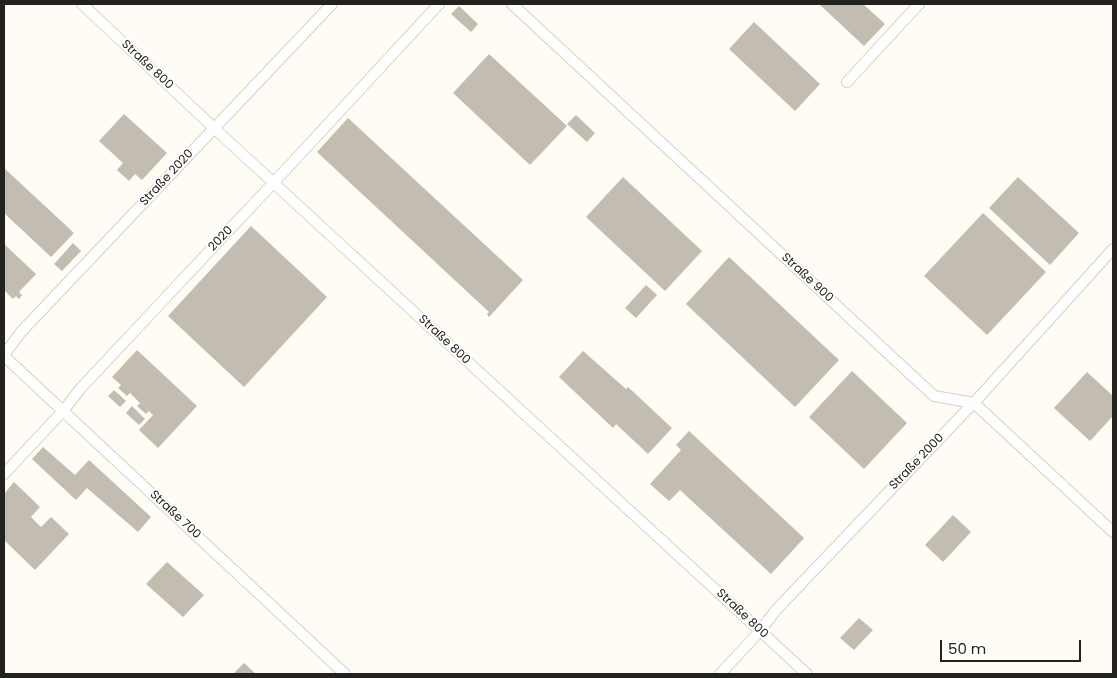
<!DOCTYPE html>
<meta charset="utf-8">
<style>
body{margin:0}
#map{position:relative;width:1117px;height:678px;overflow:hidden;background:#fffbf5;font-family:Poppins,sans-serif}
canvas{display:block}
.frame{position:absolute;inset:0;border:5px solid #24221e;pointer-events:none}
.scale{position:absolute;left:940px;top:640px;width:141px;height:22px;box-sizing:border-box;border:2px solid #24221e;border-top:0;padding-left:6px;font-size:15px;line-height:18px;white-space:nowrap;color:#24221e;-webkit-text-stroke:4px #fff;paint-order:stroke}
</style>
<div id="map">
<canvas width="1117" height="678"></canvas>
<div class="frame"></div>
<div class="scale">50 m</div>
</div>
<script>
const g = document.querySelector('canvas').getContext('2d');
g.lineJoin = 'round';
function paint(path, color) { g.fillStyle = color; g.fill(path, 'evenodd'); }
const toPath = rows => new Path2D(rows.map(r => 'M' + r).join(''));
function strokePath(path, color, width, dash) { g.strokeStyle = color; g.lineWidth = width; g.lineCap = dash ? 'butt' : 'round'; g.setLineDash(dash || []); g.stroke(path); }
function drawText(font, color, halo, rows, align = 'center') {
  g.font = font + ' Poppins,sans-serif'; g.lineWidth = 4; g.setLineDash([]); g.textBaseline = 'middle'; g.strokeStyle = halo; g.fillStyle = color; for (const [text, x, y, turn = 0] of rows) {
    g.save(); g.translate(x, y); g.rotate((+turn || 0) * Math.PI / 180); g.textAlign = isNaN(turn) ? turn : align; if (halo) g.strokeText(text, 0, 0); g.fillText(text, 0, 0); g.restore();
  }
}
const building = toPath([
 [819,4,863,4,885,24,864,46],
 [459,6,478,24,471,32,451,14],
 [754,22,820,84,795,111,729,49],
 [489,54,567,126,530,165,453,93],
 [124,114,167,153,142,180,135,174,129,181,117,170,123,163,99,141],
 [576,115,595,133,587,142,567,124],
 [348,118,523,280,489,317,487,314,489,312,317,152],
 [4,168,74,233,51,257,4,213],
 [623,177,702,251,665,291,586,217],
 [1018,177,1079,233,1050,265,989,208],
 [983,213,1046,272,987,335,924,276],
 [251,226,327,297,244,387,168,316],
 [73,243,81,251,62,271,54,264],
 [4,244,36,274,19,292,22,295,19,299,16,296,13,299,4,290],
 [729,257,839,360,795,407,686,304],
 [646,285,657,295,636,318,625,308],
 [137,350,197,406,158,448,139,430,153,415,149,411,146,414,137,406,140,403,130,393,127,396,118,388,121,385,112,377],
 [583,351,626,389,628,387,672,428,648,454,616,424,613,428,559,377],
 [852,371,907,423,864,469,809,417],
 [1087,372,1113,396,1113,416,1090,441,1054,408],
 [114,390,126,401,120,407,108,396],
 [132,406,145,419,139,425,126,413],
 [689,431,804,538,771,574,680,490,669,501,650,484,681,450,676,445],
 [43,447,75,475,89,460,151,517,138,532,87,488,76,500,32,459],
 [14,482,40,507,31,517,41,527,51,517,69,534,35,570,4,540,4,494],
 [953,515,971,532,943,562,925,545],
 [167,562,204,595,183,617,146,584],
 [859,618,873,630,854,650,840,638],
 [244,663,256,674,233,674]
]);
const lane = toPath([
 [82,4,214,128,807,674],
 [512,4,934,396,974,403,1113,532],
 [847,82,919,4],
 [4,355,21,332,332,4],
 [4,356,345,674],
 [4,474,63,411,81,388,291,164,439,4],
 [720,674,760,631,776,610,982,394,1113,249]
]);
const streetNames = [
 ["Straße 800",147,65,43],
 ["Straße 2020",167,178,-47],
 ["2020",221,239,-47],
 ["Straße 900",807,278,43],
 ["Straße 800",444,340,43],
 ["Straße 2000",917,462,-46],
 ["Straße 700",175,515,43],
 ["Straße 800",742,614,43]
];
paint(building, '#c2bcb1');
strokePath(lane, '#d7d1c7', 12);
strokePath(lane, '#fff', 10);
drawText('12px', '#24221e', '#fff', streetNames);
</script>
